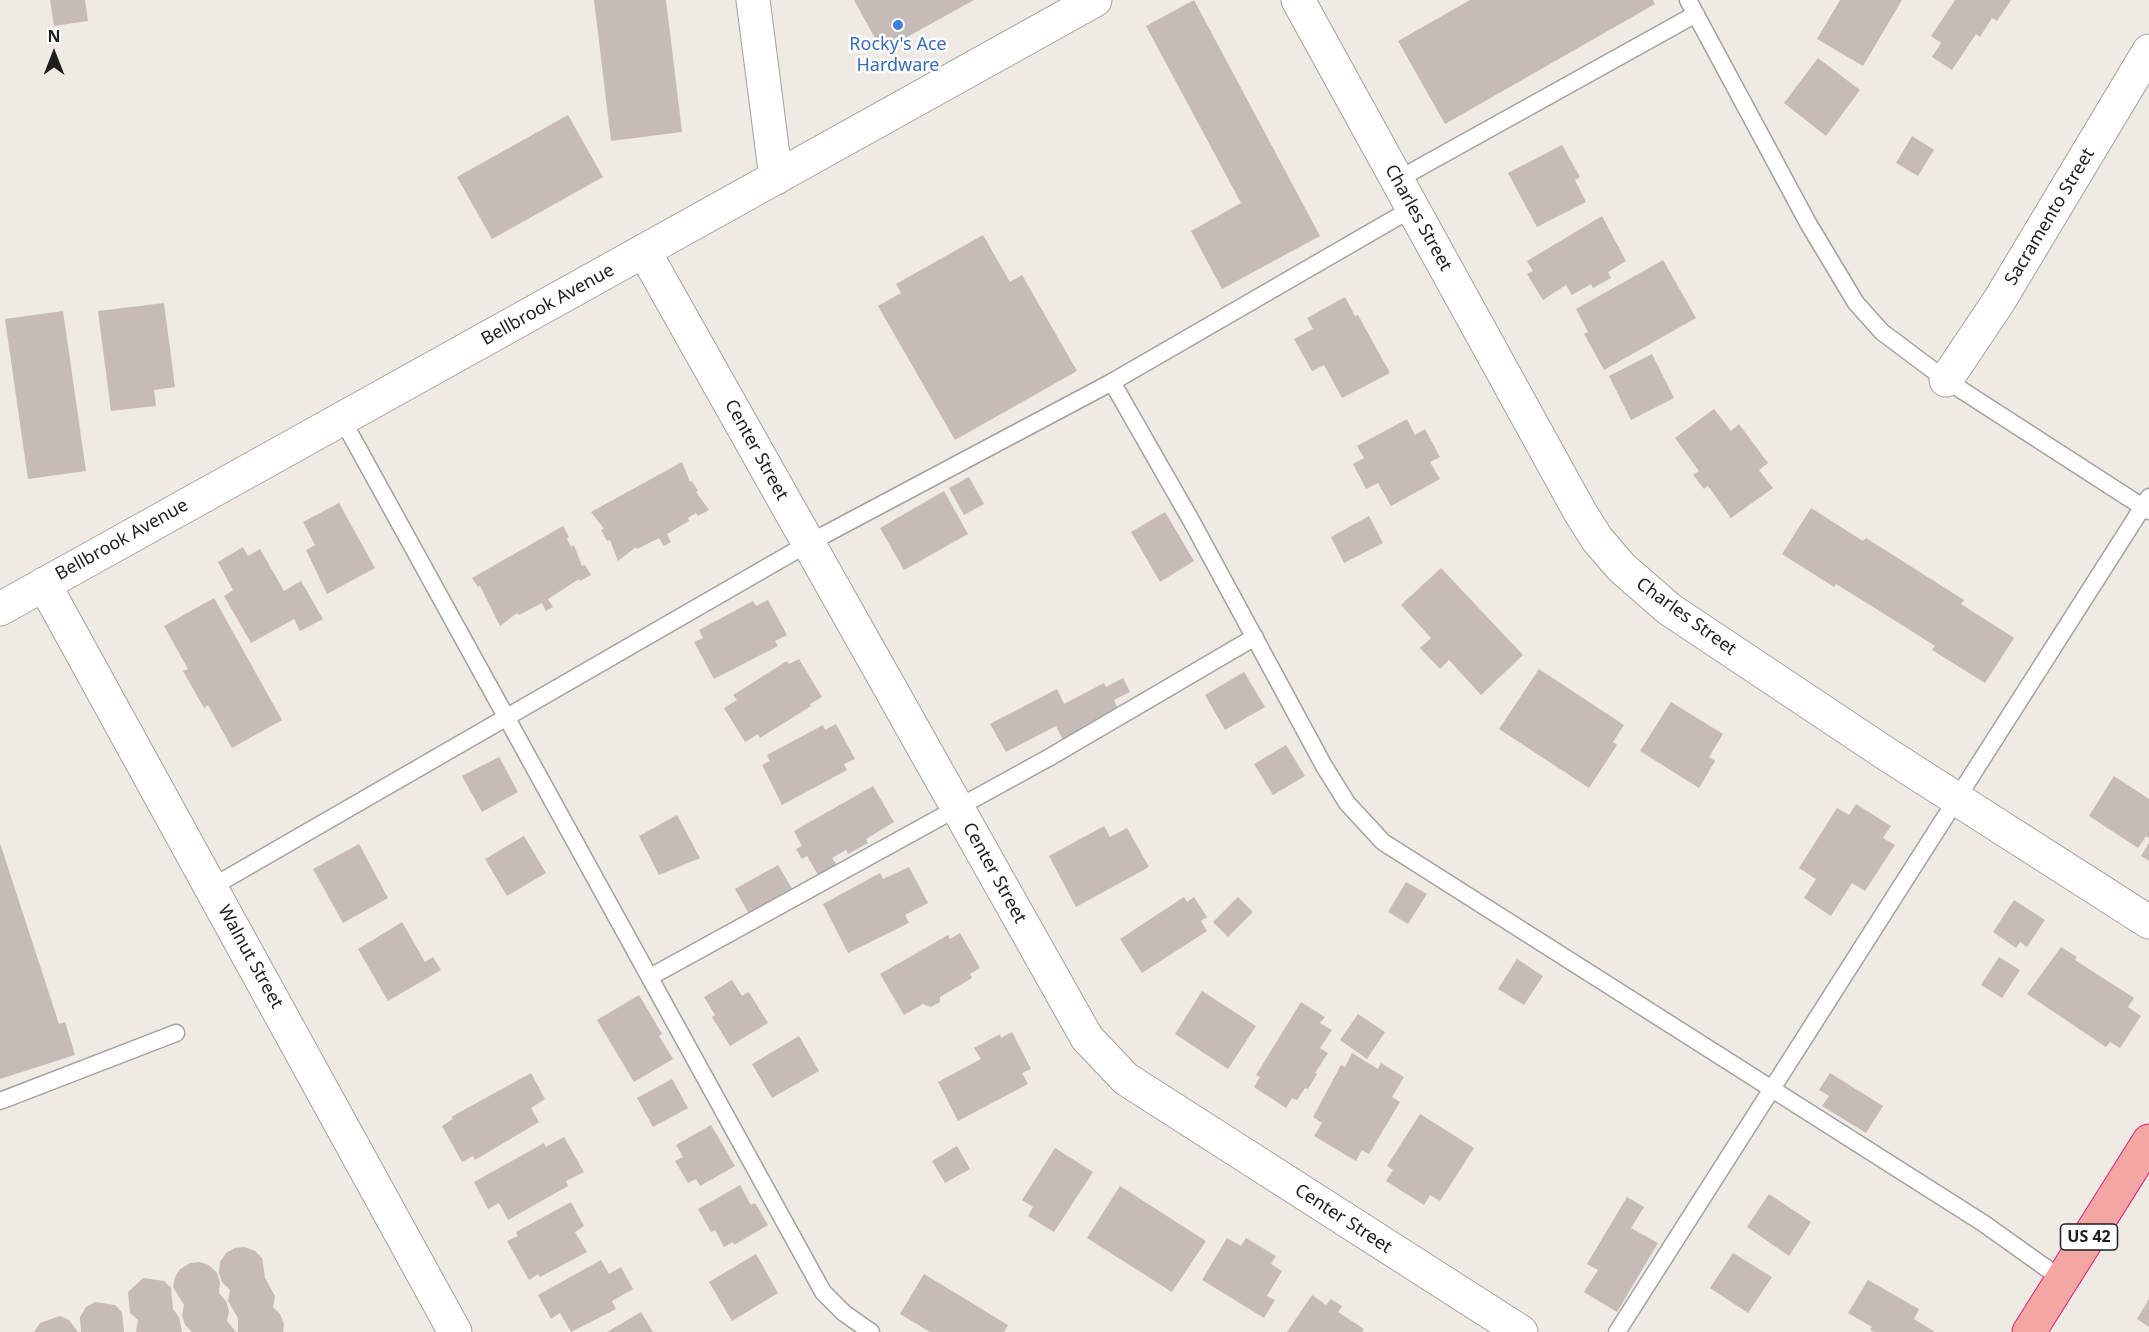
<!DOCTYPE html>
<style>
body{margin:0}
#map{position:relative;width:2149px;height:1332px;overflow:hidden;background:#efeae4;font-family:"Noto Sans",sans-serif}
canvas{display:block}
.north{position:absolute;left:24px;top:24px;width:60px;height:60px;-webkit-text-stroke:4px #fff;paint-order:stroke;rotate:0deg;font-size:16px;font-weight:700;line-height:24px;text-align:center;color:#1e1e1e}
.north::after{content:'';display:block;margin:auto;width:21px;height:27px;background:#1e1e1e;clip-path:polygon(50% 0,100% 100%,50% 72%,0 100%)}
</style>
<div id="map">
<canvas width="2149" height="1332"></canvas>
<div class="north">N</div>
</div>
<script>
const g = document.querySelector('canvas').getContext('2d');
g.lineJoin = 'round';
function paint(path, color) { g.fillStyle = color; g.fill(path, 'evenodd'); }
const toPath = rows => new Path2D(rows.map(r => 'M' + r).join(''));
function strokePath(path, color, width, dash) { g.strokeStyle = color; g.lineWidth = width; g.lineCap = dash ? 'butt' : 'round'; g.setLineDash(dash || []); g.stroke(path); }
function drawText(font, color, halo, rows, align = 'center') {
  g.font = font + ' "Noto Sans",sans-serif'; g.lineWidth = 5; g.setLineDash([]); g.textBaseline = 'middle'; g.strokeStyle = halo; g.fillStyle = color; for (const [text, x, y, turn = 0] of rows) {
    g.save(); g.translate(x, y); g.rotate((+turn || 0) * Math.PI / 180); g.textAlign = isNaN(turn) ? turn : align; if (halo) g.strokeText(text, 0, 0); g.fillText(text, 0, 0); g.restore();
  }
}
const building = toPath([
 [50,0,85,0,88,21,54,26],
 [594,0,666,0,682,132,611,141],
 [854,0,974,0,882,51],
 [1194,0,1320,236,1222,289,1191,231,1241,203,1146,26],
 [1470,0,1653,0,1655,4,1445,124,1398,41],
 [1840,0,1902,0,1863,66,1817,39],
 [1955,0,2011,0,1997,21,1992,18,1980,37,1976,34,1952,70,1932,57,1941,43,1931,36],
 [1818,58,1860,90,1826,136,1784,103],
 [568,115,603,177,492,239,457,177],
 [1912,136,1934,150,1918,176,1896,163],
 [1562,145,1580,177,1575,180,1586,202,1537,227,1508,173],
 [1602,216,1626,261,1608,272,1611,278,1593,288,1591,284,1572,295,1566,285,1543,300,1527,274,1533,271,1527,261],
 [983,235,1010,282,1022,275,1077,371,955,440,878,306,901,293,896,284],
 [1663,260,1696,318,1604,370,1584,334,1588,332,1576,309],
 [1345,297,1355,316,1358,315,1390,373,1342,398,1324,365,1312,371,1294,339,1313,329,1307,318],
 [164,303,175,387,154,390,156,406,111,411,98,311],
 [63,311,86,471,28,479,5,319],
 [1652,354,1674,398,1631,420,1609,376],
 [1714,409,1731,431,1739,424,1768,463,1759,470,1773,488,1731,518,1708,486,1704,489,1693,475,1699,471,1675,438],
 [1407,419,1415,435,1425,429,1440,457,1430,462,1440,479,1391,506,1378,483,1366,489,1353,464,1364,458,1357,446],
 [682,462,690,482,692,481,698,491,696,492,709,510,698,516,696,513,688,518,689,521,667,534,671,542,664,546,659,538,637,549,636,547,618,561,610,540,607,541,601,530,604,529,591,512],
 [969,477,984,504,964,515,949,488],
 [944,491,968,534,904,570,880,528],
 [339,503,375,568,327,594,306,550,315,545,303,522],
 [1811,508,1863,541,1866,538,1964,600,1961,604,2014,638,1985,683,1932,650,1935,646,1886,615,1836,584,1834,587,1782,554],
 [1165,512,1194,561,1160,582,1131,532],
 [1369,516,1383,543,1344,563,1331,537],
 [563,526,569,537,567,539,571,547,574,545,582,566,585,565,591,575,580,581,579,579,548,599,553,607,546,611,542,603,519,615,517,613,500,626,480,586,478,587,472,578],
 [243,547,248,556,260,549,284,591,301,581,323,619,300,631,294,619,251,643,224,596,233,590,218,562],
 [1441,568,1523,655,1481,695,1449,660,1440,669,1420,648,1431,638,1401,605],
 [214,598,282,720,232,748,208,705,204,708,183,671,188,669,164,626],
 [768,600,787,635,775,641,778,646,714,679,694,642,703,638,699,630,753,601,756,606],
 [799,659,822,697,810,704,811,706,760,738,758,734,745,742,724,708,737,700,733,695,787,661,789,664],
 [1539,669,1624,725,1613,742,1617,745,1589,788,1499,729],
 [1244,672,1265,707,1225,730,1205,695],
 [1123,678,1130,692,1114,700,1119,711,1063,740,1056,726,1006,752,990,724,1057,689,1064,704,1104,683,1106,687],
 [1671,702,1723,734,1709,757,1715,761,1699,788,1640,751],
 [836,724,855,759,844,764,847,770,782,805,762,765,770,761,767,755,823,725,825,730],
 [1286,745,1305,776,1273,795,1254,764],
 [499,757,518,792,482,812,462,776],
 [2114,776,2149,799,2149,838,2146,836,2138,848,2089,816],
 [873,786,894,822,866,839,868,843,848,854,846,850,832,858,837,865,818,875,807,856,802,859,796,849,802,846,794,831],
 [1856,804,1891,826,1883,838,1895,845,1865,891,1852,883,1831,916,1804,898,1816,879,1799,868,1837,808,1849,815],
 [677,815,700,858,659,875,639,836],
 [1104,826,1110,837,1127,828,1149,867,1076,907,1049,856],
 [524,836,546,873,507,896,485,859],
 [0,843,59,1024,65,1022,75,1055,0,1079],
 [2149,843,2149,861,2141,856],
 [359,844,388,898,343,923,313,869],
 [778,865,793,890,749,914,735,889],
 [909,867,928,903,905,915,909,923,848,953,823,904,880,873,883,879],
 [1406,882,1427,894,1408,924,1388,912],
 [1184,897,1187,902,1194,897,1207,917,1201,921,1207,931,1142,973,1120,939],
 [1238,897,1253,912,1228,937,1213,922],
 [2014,900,2045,920,2027,947,2020,942,2016,948,1993,932],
 [402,922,425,962,433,957,441,970,388,1001,358,949],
 [960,933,980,968,970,974,972,978,940,997,940,1002,931,1007,923,1004,904,1015,880,974,948,935,950,939],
 [2061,947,2077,957,2075,960,2134,998,2128,1007,2141,1016,2120,1048,2110,1042,2106,1047,2027,994],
 [1999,957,2020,970,2002,998,1981,985],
 [1517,959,1543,976,1524,1005,1498,989],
 [732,980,742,996,748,992,750,994,768,1023,730,1046,712,1017,715,1015,704,997],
 [1202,991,1256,1026,1228,1069,1175,1034],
 [639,995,662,1034,659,1036,673,1059,634,1082,597,1020],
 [1301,1002,1325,1017,1320,1023,1332,1030,1320,1048,1328,1053,1315,1073,1317,1074,1308,1089,1305,1088,1297,1100,1292,1098,1286,1108,1254,1087,1260,1077,1256,1075],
 [1358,1014,1385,1032,1367,1059,1340,1040],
 [1012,1032,1031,1069,1022,1073,1028,1084,958,1121,938,1082,981,1059,974,1048,1000,1034,1001,1038],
 [799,1036,819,1071,772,1098,752,1064],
 [1352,1053,1378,1069,1381,1063,1404,1077,1392,1097,1400,1102,1369,1154,1362,1150,1356,1161,1314,1136,1322,1123,1313,1117,1341,1065,1345,1067],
 [531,1073,545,1099,531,1108,539,1122,475,1160,473,1156,462,1162,442,1126,453,1119,451,1117],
 [1830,1073,1883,1106,1866,1133,1822,1106,1829,1096,1819,1090],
 [672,1079,688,1108,653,1127,637,1098],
 [1420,1114,1474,1148,1440,1201,1430,1195,1424,1205,1386,1181,1393,1170,1387,1166],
 [711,1125,735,1166,700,1186,696,1179,688,1183,675,1161,683,1157,676,1145],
 [564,1137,584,1172,566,1181,568,1186,508,1220,499,1203,488,1209,474,1182,544,1143,546,1147],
 [957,1146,970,1169,945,1183,932,1161],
 [1055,1148,1093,1172,1054,1232,1028,1216,1033,1207,1022,1200],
 [740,1185,751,1205,755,1203,768,1225,734,1245,733,1242,724,1247,715,1230,711,1232,698,1209],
 [1120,1186,1206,1241,1172,1292,1087,1238],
 [1769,1194,1811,1222,1789,1256,1747,1227],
 [1627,1197,1644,1207,1631,1228,1658,1243,1617,1312,1584,1292,1598,1270,1587,1264],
 [571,1202,584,1226,575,1232,587,1252,540,1277,538,1274,529,1280,507,1241,518,1236,516,1232],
 [1227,1238,1241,1246,1246,1238,1276,1256,1271,1264,1282,1271,1267,1296,1275,1300,1264,1318,1202,1280],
 [245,1247,255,1251,262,1258,265,1278,275,1296,273,1307,280,1314,284,1324,283,1332,238,1332,238,1318,228,1301,230,1290,222,1282,219,1273,220,1262,226,1253,235,1248],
 [1733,1253,1772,1277,1748,1313,1710,1288],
 [756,1254,778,1293,732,1321,709,1282],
 [601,1260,609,1274,621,1267,633,1289,612,1301,616,1309,571,1332,560,1313,551,1319,538,1295],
 [200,1262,209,1265,217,1273,220,1283,219,1293,226,1301,229,1311,227,1321,236,1332,192,1332,185,1325,182,1315,184,1305,173,1287,175,1277,180,1269,190,1263],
 [924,1274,1008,1325,1004,1332,930,1332,900,1314],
 [143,1278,164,1281,171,1288,173,1309,179,1317,182,1332,136,1332,138,1320,130,1313,128,1292],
 [1868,1280,1919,1309,1914,1319,1935,1332,1874,1332,1870,1330,1872,1327,1848,1313],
 [1312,1295,1326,1305,1331,1299,1342,1306,1338,1312,1364,1329,1362,1332,1287,1332],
 [2149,1299,2149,1327,2137,1319],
 [95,1302,115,1305,122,1312,124,1332,81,1332,80,1317,86,1307],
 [641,1312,653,1332,607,1332],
 [60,1316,69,1320,78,1332,34,1332,40,1323]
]);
const service = toPath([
 [1688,0,1808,223,1856,303,1882,332,1946,380,2149,511],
 [1397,180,1696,14],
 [1112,382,1192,522,1324,766,1347,803,1383,842,1983,1223,2063,1280],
 [342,419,823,1292,844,1313,871,1332],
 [212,887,809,543,1112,382,1413,208],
 [650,977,1050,757,1255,637],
 [0,1101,176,1033],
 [1617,1332,2149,497]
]);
const minor = toPath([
 [1298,0,1580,512,1597,539,1621,567,1669,609,1888,755,2149,922],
 [644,251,1087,1038,1126,1079,1521,1332],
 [1946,380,1999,301,2149,51],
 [44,584,455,1332]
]);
const tertiary = toPath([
 [753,0,776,178],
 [0,609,1095,0]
]);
const trunk = toPath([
 [2029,1332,2149,1141]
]);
const markers = [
 [898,25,6,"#3f7fe0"]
];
const shields = [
 [2089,1237,57]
];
const shieldNames = [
 ["US 42",2089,1237]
];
const shopNames = [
 ["Rocky's Ace",898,45],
 ["Hardware",898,66]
];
const streetNames = [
 ["Sacramento Street",2050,217,-59],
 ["Charles Street",1418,218,61],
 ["Bellbrook Avenue",548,305,-29],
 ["Center Street",756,450,61],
 ["Bellbrook Avenue",122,540,-29],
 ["Charles Street",1686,617,36],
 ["Center Street",994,873,61],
 ["Walnut Street",250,957,61],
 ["Center Street",1343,1219,33]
];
paint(building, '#c7bbb7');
strokePath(service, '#a2a2a2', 19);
strokePath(minor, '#a2a2a2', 35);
strokePath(tertiary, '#a2a2a2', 35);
strokePath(trunk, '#df1f7f', 35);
strokePath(service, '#fff', 16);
strokePath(minor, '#fff', 33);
strokePath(tertiary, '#fff', 33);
strokePath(trunk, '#f4a6a2', 33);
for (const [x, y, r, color] of markers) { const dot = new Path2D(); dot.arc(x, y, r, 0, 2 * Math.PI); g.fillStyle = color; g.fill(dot); strokePath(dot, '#fff', 2); }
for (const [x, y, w] of shields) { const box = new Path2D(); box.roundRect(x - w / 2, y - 13, w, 26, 4.5); g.fillStyle = '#fff'; g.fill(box); strokePath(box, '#1e1e1e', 1.5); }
drawText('bold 16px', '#1e1e1e', null, shieldNames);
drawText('18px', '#366cbe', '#fff', shopNames);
drawText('18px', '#1e1e1e', '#fff', streetNames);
</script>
